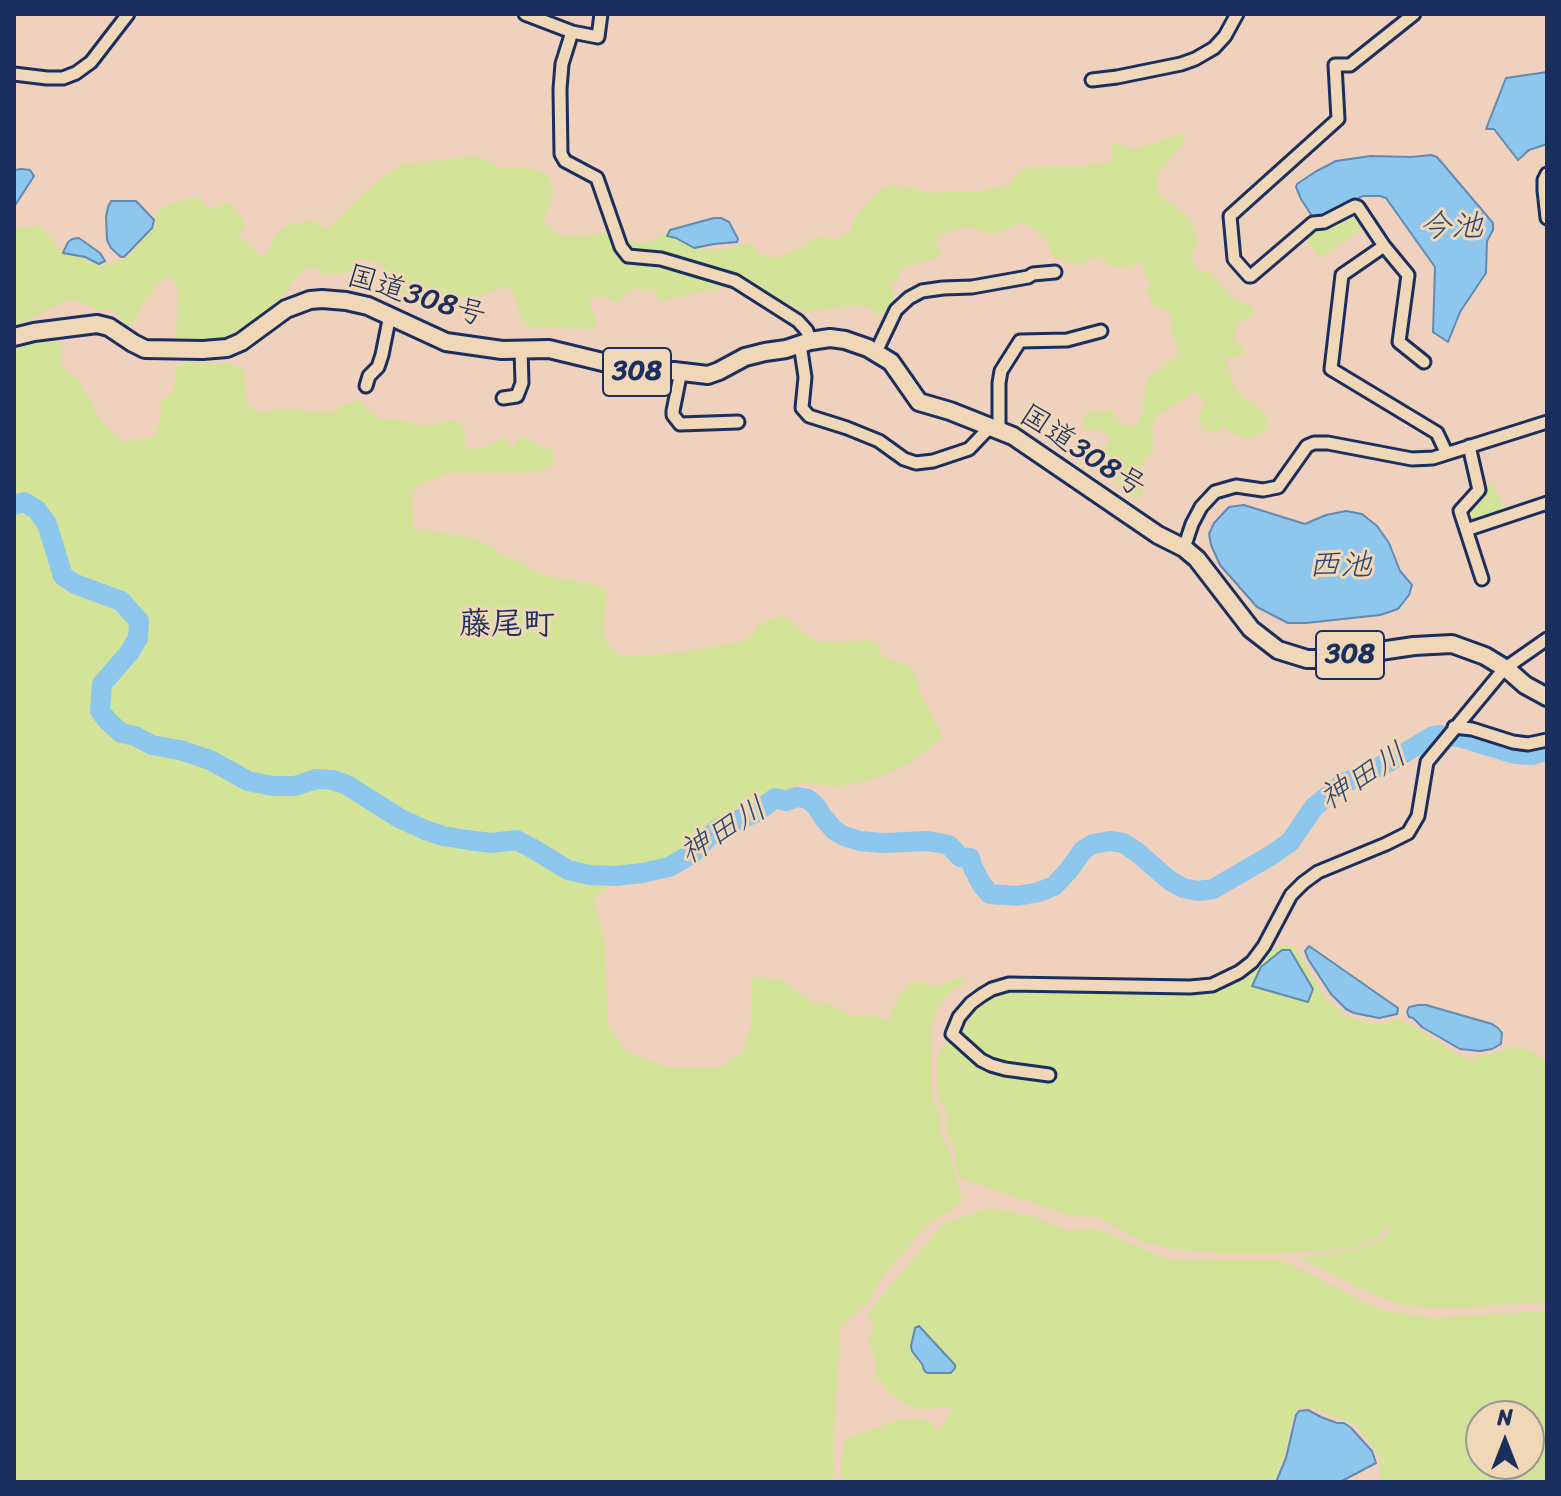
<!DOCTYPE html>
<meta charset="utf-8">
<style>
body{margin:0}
#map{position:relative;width:1561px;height:1496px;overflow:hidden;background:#efd1bd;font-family:Sriracha,sans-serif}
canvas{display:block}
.frame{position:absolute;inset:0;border:16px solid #1b2f5e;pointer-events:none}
.north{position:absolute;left:1465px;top:1400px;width:80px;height:80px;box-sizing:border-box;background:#efd7b7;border:2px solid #9a9493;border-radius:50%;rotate:0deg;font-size:22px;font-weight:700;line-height:32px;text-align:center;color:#1b2f5e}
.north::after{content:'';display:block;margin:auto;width:28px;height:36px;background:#1b2f5e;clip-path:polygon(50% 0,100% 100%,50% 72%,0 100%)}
</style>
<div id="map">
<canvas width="1561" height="1496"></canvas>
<div class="frame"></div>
<div class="north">N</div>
</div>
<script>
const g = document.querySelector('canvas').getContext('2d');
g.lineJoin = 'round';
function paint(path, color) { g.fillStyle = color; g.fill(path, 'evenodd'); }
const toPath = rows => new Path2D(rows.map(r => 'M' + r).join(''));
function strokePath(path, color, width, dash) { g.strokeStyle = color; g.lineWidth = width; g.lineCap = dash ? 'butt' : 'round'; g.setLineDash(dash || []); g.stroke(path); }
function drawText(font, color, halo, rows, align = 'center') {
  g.font = font + ' Sriracha,"Klee One",sans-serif'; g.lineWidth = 6; g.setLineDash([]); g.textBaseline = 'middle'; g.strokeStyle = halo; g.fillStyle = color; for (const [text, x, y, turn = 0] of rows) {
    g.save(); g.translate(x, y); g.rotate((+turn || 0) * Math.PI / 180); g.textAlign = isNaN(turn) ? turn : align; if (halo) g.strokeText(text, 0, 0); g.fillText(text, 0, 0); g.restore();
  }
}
const green = toPath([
 [1181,133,1185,134,1184,142,1158,174,1156,190,1189,219,1195,231,1197,244,1191,261,1199,271,1208,271,1232,297,1240,302,1248,303,1253,309,1252,316,1237,323,1235,340,1242,345,1243,354,1237,358,1225,355,1233,383,1242,397,1258,407,1267,417,1267,429,1251,439,1235,435,1223,427,1214,434,1203,428,1198,418,1205,402,1194,392,1163,413,1156,414,1152,433,1154,451,1137,470,1143,488,1142,496,1137,499,1128,495,1113,479,1107,464,1106,454,1102,452,1111,439,1101,430,1091,429,1084,431,1082,423,1084,416,1089,411,1101,413,1110,410,1115,412,1118,421,1125,425,1136,425,1142,414,1144,394,1148,378,1180,353,1171,330,1170,313,1151,304,1147,290,1151,284,1144,275,1142,262,1129,267,1112,267,1098,256,1078,265,1053,257,1047,242,1034,229,1019,221,1011,228,991,236,982,230,965,227,945,233,936,241,941,253,934,259,903,267,898,278,892,285,894,300,886,314,877,316,873,309,860,305,837,307,806,312,774,297,748,279,723,288,708,290,658,302,656,291,638,288,627,293,617,303,606,297,598,298,591,297,589,302,593,311,597,325,591,329,530,327,522,319,516,304,515,292,505,286,484,295,418,302,396,293,389,283,383,266,374,261,357,258,351,272,323,275,322,268,309,267,295,278,270,314,229,342,213,342,176,337,178,286,169,276,153,287,153,293,140,308,138,317,128,327,122,325,120,317,115,311,97,309,72,299,52,307,14,327,14,228,39,226,50,237,58,249,101,266,126,258,156,225,156,213,169,204,197,197,204,202,208,209,230,203,241,216,245,227,237,236,247,242,258,254,264,256,273,242,275,234,291,224,312,220,323,227,329,228,368,189,400,165,474,156,487,160,497,168,526,167,547,174,553,190,550,204,543,220,556,234,580,237,602,232,640,244,655,240,667,231,692,237,696,247,714,251,751,243,761,256,777,257,800,249,813,237,840,239,851,231,852,222,872,197,885,187,901,186,930,193,947,191,982,191,1008,185,1023,169,1052,166,1075,167,1112,162,1112,143,1136,149],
 [1347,216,1358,217,1364,227,1320,258,1304,237,1316,229,1326,228],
 [41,336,62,342,62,366,79,381,102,422,122,442,154,437,159,424,162,400,173,391,176,368,185,362,230,364,244,369,247,405,260,412,287,409,334,413,341,406,359,400,380,420,395,419,428,426,451,420,461,423,466,434,463,444,468,449,487,447,501,437,505,437,508,439,508,444,513,448,516,445,517,440,521,436,538,443,540,450,545,447,552,450,554,456,552,464,544,471,518,474,445,474,419,485,412,494,414,528,472,538,489,545,502,556,518,560,524,565,543,575,599,585,607,592,603,628,608,646,622,657,685,652,747,640,761,623,783,615,805,634,817,641,852,642,865,640,877,642,883,657,910,666,919,683,920,696,929,707,942,738,909,763,876,779,834,787,802,782,708,828,687,849,660,867,632,870,594,898,605,944,608,1025,627,1052,668,1067,718,1068,743,1052,751,1022,751,992,754,976,784,981,811,1002,828,1003,840,1009,849,1016,871,1015,889,1022,892,1009,899,996,912,982,925,982,932,987,959,978,968,980,948,994,935,1015,931,1036,932,1098,940,1112,939,1130,948,1149,962,1198,956,1207,927,1225,886,1272,869,1301,840,1328,833,1453,835,1474,831,1482,14,1482,14,347],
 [1493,483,1504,511,1474,521,1470,509,1487,490,1487,484],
 [1283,945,1294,945,1325,998,1337,1007,1339,1012,1348,1017,1372,1024,1384,1023,1399,1019,1413,1026,1460,1056,1466,1058,1474,1059,1475,1056,1494,1054,1510,1047,1517,1047,1532,1051,1547,1063,1547,1302,1459,1308,1426,1308,1397,1304,1372,1294,1299,1258,1360,1249,1384,1238,1394,1225,1393,1222,1383,1233,1366,1243,1349,1249,1292,1253,1215,1253,1174,1249,1142,1242,1099,1218,1065,1214,960,1178,956,1167,953,1144,948,1137,946,1125,947,1110,938,1098,937,1055,961,1024,987,1000,1005,992,1027,991,1191,994,1220,989,1249,974,1268,952],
 [989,1208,1036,1217,1062,1229,1099,1229,1130,1244,1168,1259,1275,1259,1292,1265,1381,1310,1431,1318,1547,1311,1547,1482,1381,1482,1379,1455,1356,1425,1309,1407,1297,1409,1289,1432,1285,1456,1274,1482,840,1482,844,1440,900,1419,926,1420,933,1423,935,1431,945,1423,954,1407,921,1409,905,1404,891,1394,875,1376,876,1357,867,1341,875,1327,867,1314,943,1224],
 [1481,1416,1529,1416,1529,1464,1481,1464]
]);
const water = toPath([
 [1547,72,1547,144,1529,150,1518,160,1494,129,1486,129,1506,78,1547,72],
 [1431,155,1437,157,1493,223,1493,230,1487,241,1486,273,1460,312,1448,342,1433,332,1435,267,1386,198,1380,196,1363,196,1322,216,1312,216,1301,199,1296,187,1297,184,1315,172,1336,161,1371,156,1411,157,1431,155],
 [21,169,30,170,34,176,14,207,14,170,21,169],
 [111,201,136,201,154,220,152,228,124,257,121,257,111,248,107,240,106,217,108,207,111,201],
 [714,218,721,218,729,222,738,239,737,242,714,244,694,248,676,238,667,236,670,230,714,218],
 [79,238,100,253,105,261,99,264,85,257,63,253,68,242,72,239,79,238],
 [1244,505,1305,524,1326,515,1346,511,1362,514,1377,526,1389,543,1400,571,1412,585,1409,595,1398,609,1380,615,1306,623,1288,623,1257,607,1220,565,1211,545,1209,534,1214,523,1229,507,1244,505],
 [1309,946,1398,1008,1397,1014,1379,1018,1354,1013,1346,1009,1331,994,1308,959,1305,951,1309,946],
 [1282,950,1290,950,1313,989,1308,1002,1252,986,1261,967,1282,950],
 [1418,1005,1426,1005,1492,1024,1498,1028,1502,1033,1501,1044,1492,1049,1480,1051,1460,1049,1422,1027,1413,1018,1409,1017,1407,1012,1409,1007,1418,1005],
 [919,1326,955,1365,955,1368,951,1373,927,1373,924,1370,922,1364,912,1351,911,1346,915,1328,919,1326],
 [1308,1410,1321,1417,1337,1423,1344,1423,1351,1428,1372,1451,1376,1463,1340,1482,1276,1482,1286,1458,1296,1415,1299,1411,1308,1410]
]);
const river = toPath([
 [14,505,24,502,37,510,47,524,63,576,75,584,121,601,139,621,138,638,129,653,102,684,100,711,108,721,121,733,135,736,152,745,180,750,210,760,248,781,272,786,295,786,316,779,333,780,347,785,399,818,425,830,443,836,468,840,491,843,516,840,532,848,568,870,590,875,615,876,642,873,669,867,692,854,717,829,757,812,775,798,786,801,797,797,808,799,816,806,823,817,834,830,844,836,860,841,883,843,928,841,949,845,960,857,970,858,973,868,982,885,990,894,1017,896,1039,892,1054,886,1069,870,1083,850,1093,844,1110,841,1123,843,1137,852,1169,880,1183,888,1198,891,1213,889,1270,856,1290,842,1314,807,1342,784,1389,762,1433,736,1439,735,1459,737,1515,754,1532,755,1547,750]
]);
const minor = toPath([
 [525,14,572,32,598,37,601,14],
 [1414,14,1350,65,1335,65,1338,119,1230,216,1234,259,1249,276,1251,276,1313,223,1324,222,1355,206,1358,207,1384,246,1408,275,1399,342,1424,362],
 [572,32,562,64,560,89,561,154,565,161,597,178,621,247,628,256,661,259,735,281,798,321,807,331,810,341],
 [14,74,47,78,63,78,76,73,91,62,128,14],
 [1092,80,1117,77,1181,64,1195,59,1214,48,1225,36,1237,14],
 [1547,174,1544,180,1544,190,1547,218],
 [1384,246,1342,275,1331,369,1437,433,1446,452],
 [800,344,805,377,802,408,809,416,847,428,879,441,904,459,916,463,933,461,969,449,990,427],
 [876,352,896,310,909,298,922,291,943,288,972,287,1028,277,1033,274,1055,272],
 [681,371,673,411,673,415,680,424,738,422],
 [366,386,369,376,378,367,382,355,390,315],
 [503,398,517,396,522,383,521,350],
 [999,431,999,383,1001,371,1020,341,1067,340,1101,331],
 [1469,446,1479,490,1460,511,1482,579],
 [1466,530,1547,503],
 [1184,548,1192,524,1201,507,1215,492,1236,486,1263,490,1278,487,1307,446,1314,443,1328,443,1412,459,1433,458,1547,422],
 [1454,727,1472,729,1513,742,1528,744,1547,740],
 [1049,1075,1005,1069,991,1065,981,1060,952,1034,959,1017,971,1003,982,995,992,989,1009,984,1190,987,1212,985,1239,972,1252,962,1264,946,1291,895,1303,883,1318,872,1386,844,1408,833,1418,816,1427,762,1504,669,1547,639]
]);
const highway = toPath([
 [14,337,34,332,97,324,109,327,133,343,145,349,203,350,227,348,241,342,286,309,310,300,322,299,346,301,368,306,446,342,502,350,549,349,644,372,674,371,708,375,719,371,745,357,765,352,786,349,810,341,830,338,845,340,868,348,891,362,919,402,950,411,1013,436,1158,535,1184,548,1197,559,1251,629,1278,650,1307,659,1326,659,1414,646,1452,644,1485,656,1508,670,1525,685,1547,697]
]);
const shields = [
 [637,372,68],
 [1350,655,68]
];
const shieldNames = [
 ["308",637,372],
 ["308",1350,655]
];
const streetNames = [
 ["国道308号",416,297,17],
 ["国道308号",1082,452,33]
];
const waterNames = [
 ["今池",1451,228],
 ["西池",1340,567],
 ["神田川",1364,778,-32],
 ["神田川",724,832,-32]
];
const neighbourhoodNames = [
 ["藤尾町",507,626]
];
paint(green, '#d3e498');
paint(water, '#8ec7ed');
strokePath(water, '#608ab4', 2);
strokePath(river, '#8ec7ed', 20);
strokePath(minor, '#1b2f5e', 17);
strokePath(highway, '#1b2f5e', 22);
strokePath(minor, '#efd7b7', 11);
strokePath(highway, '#efd7b7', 16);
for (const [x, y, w] of shields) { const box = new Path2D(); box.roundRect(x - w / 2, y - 24, w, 48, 6); g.fillStyle = '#efd7b7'; g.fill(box); strokePath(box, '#1b2f5e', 2); }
drawText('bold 28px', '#1b2f5e', null, shieldNames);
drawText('30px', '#1b2f5e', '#efd7b7', streetNames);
drawText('italic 32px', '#2c4673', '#efd7b7', waterNames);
drawText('bold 32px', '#1b2f5e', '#efd7b7', neighbourhoodNames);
</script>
